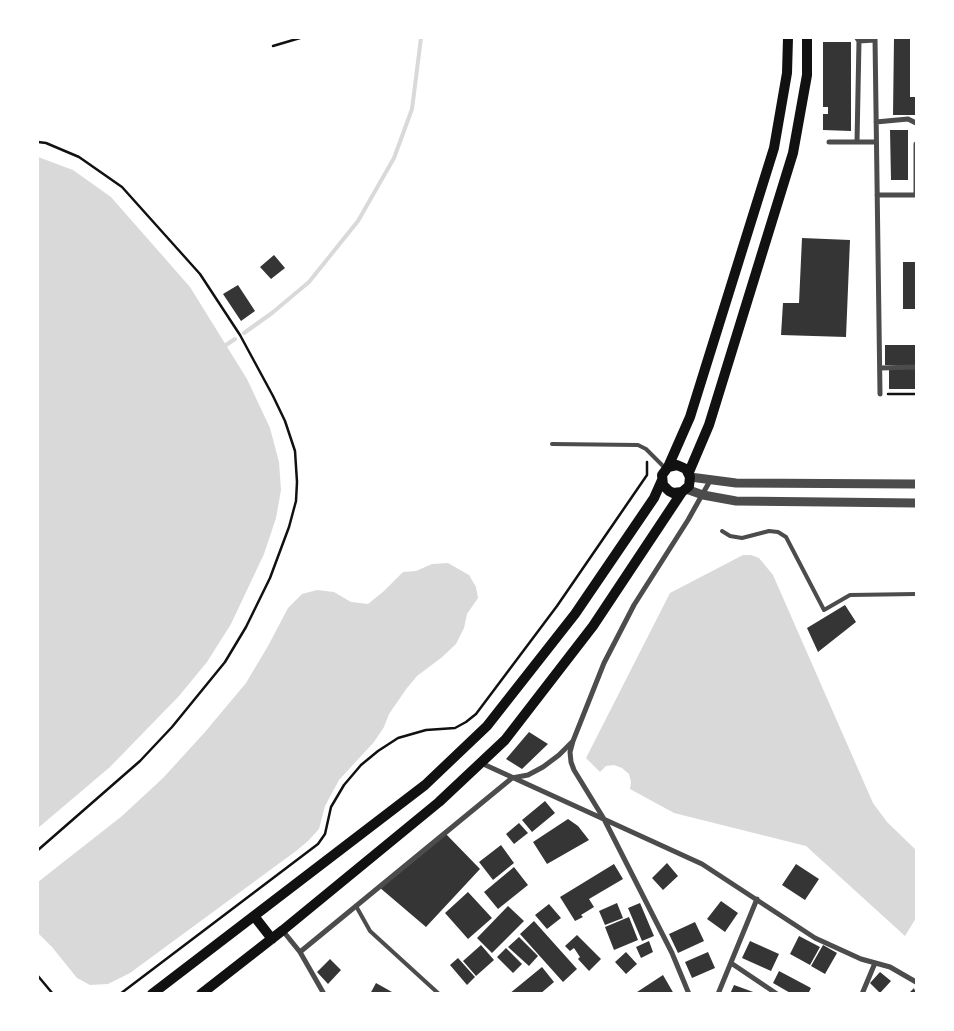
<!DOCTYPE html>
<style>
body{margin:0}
#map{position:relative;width:954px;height:1031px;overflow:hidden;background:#fff;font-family:Manrope,sans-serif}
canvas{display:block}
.frame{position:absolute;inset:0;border:39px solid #fff;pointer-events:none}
</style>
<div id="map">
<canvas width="954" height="1031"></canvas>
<div class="frame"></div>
</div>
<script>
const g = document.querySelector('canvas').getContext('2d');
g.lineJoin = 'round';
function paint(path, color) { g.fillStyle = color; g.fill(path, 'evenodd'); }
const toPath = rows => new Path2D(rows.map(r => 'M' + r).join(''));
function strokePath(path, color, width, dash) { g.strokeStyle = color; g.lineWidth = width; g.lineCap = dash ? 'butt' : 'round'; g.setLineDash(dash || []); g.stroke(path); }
const water = toPath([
 [38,157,73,170,111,197,190,287,247,379,270,428,279,462,281,490,276,518,264,554,231,624,207,662,179,696,110,767,38,828],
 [743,555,751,555,759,558,773,575,873,803,887,822,916,850,916,918,905,936,806,846,674,813,630,789,631,782,629,774,622,768,614,765,606,766,600,772,586,758,670,593],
 [448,563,469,575,476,587,478,598,467,614,464,628,456,644,441,658,417,676,407,688,389,714,384,727,374,742,339,780,325,806,319,829,308,841,296,851,130,973,108,984,90,985,77,978,52,947,38,933,38,882,122,816,163,778,205,732,246,683,268,646,288,608,302,594,317,590,334,592,351,602,368,604,384,591,403,572,416,571,432,564]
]);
const stream = toPath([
 [244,333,272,313,309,282,358,221,394,158,412,109,421,38],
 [226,345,235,339]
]);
const building = toPath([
 [894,38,910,38,910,97,916,97,916,115,893,115],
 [823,42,851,42,851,131,823,130,823,114,828,114,828,107,823,107],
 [890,130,908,130,908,180,891,180],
 [802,238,850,240,846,337,781,335,783,303,799,303],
 [274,255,285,268,271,279,260,267],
 [903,262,916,262,916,309,903,309],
 [238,285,255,311,241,321,223,294],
 [885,345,916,345,916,365,885,365],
 [889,369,916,369,916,389,889,389],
 [845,605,856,622,818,652,807,628],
 [529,732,548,744,522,769,506,759],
 [545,801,555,813,532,832,522,820],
 [568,819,578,826,589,840,547,864,533,842],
 [519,823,528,833,514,844,506,834],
 [445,833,480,869,426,927,379,887],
 [501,845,514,863,493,880,479,862],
 [667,863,678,876,663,890,652,878],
 [614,864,623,879,589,899,594,907,581,915,583,917,575,921,560,897],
 [796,864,819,879,805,900,782,885],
 [514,867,528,885,498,909,484,892],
 [468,892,492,918,468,939,445,913],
 [721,901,738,913,725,932,707,919],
 [617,903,623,918,605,925,599,911],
 [640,903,654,936,642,941,628,908],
 [549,904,561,918,547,929,535,915],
 [508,906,524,921,492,953,477,938],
 [629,917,638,940,614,950,605,927],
 [534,921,577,969,563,982,520,934],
 [695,922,704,941,678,953,669,934],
 [577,935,601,959,589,971,578,959,580,957,574,948,570,951,565,946],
 [799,936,820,947,810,965,790,954],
 [519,937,538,956,529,966,508,947],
 [649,941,653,952,641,958,636,947],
 [750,941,779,954,771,971,742,958],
 [481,945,494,960,476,976,463,961],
 [823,945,837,953,825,974,811,966],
 [506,948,522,964,513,973,497,957],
 [626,952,637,964,626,974,615,962],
 [708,952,715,968,692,978,685,962],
 [458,958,475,977,467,985,450,965],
 [330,959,341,970,328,984,317,972],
 [542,967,554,982,540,994,509,994],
 [779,971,811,988,808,994,792,994,773,983],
 [880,972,891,981,880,993,870,983],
 [663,975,674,994,634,994],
 [376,983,392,992,391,994,370,994],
 [734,985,756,993,756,994,730,994],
 [914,988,916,994,908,994]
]);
const path = toPath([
 [273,46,300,38],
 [38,142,46,143,79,157,122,187,200,274,240,335,273,396,285,421,295,451,297,482,296,501,289,527,270,578,246,627,225,662,172,727,140,761,38,850],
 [888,394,916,394],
 [38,976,53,994],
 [120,994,318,844,325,834,331,807,344,785,361,765,378,751,398,738,426,730,455,728,466,722,476,714,557,606,647,475,647,462]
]);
const service = toPath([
 [552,444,638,445,646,449,665,468],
 [722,531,730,536,742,538,769,531,778,532,786,537,824,610,850,595,916,594],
 [356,906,370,931,439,994]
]);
const minor = toPath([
 [875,38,880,394],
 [859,41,875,40],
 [876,122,908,119,916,123],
 [829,142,876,142],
 [857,142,859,41,857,38],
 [877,195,916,195],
 [916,195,916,144],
 [880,368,916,367],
 [481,763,702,864,815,938,861,959,890,967,916,982],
 [283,931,300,952,324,994],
 [300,952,512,778,528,775,543,767,559,755,572,742],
 [731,963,777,994],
 [689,994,672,953,604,819,574,770,571,762,570,752,573,741,604,663,634,605,688,520,711,479],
 [718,994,757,899],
 [862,994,875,963]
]);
const tertiary = toPath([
 [690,477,736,483,916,484],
 [686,489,703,495,736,501,916,503]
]);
const secondary = toPath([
 [668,467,690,417,774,148,787,73,788,38],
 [689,472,709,425,793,153,807,75,807,38],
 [254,916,272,939],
 [152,994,425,785,487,726,575,614,654,498,662,480],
 [201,994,283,930,439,802,505,740,593,626,682,492,689,486,690,477,686,469,677,465,668,467,662,475,663,485,669,491,673,493,682,492]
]);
paint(water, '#d9d9d9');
strokePath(stream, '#d9d9d9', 4);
paint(building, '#353535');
strokePath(path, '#111', 2.5);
strokePath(service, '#4c4c4c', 4);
strokePath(minor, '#4c4c4c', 5);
strokePath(tertiary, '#4c4c4c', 9);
strokePath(secondary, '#111', 10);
</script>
